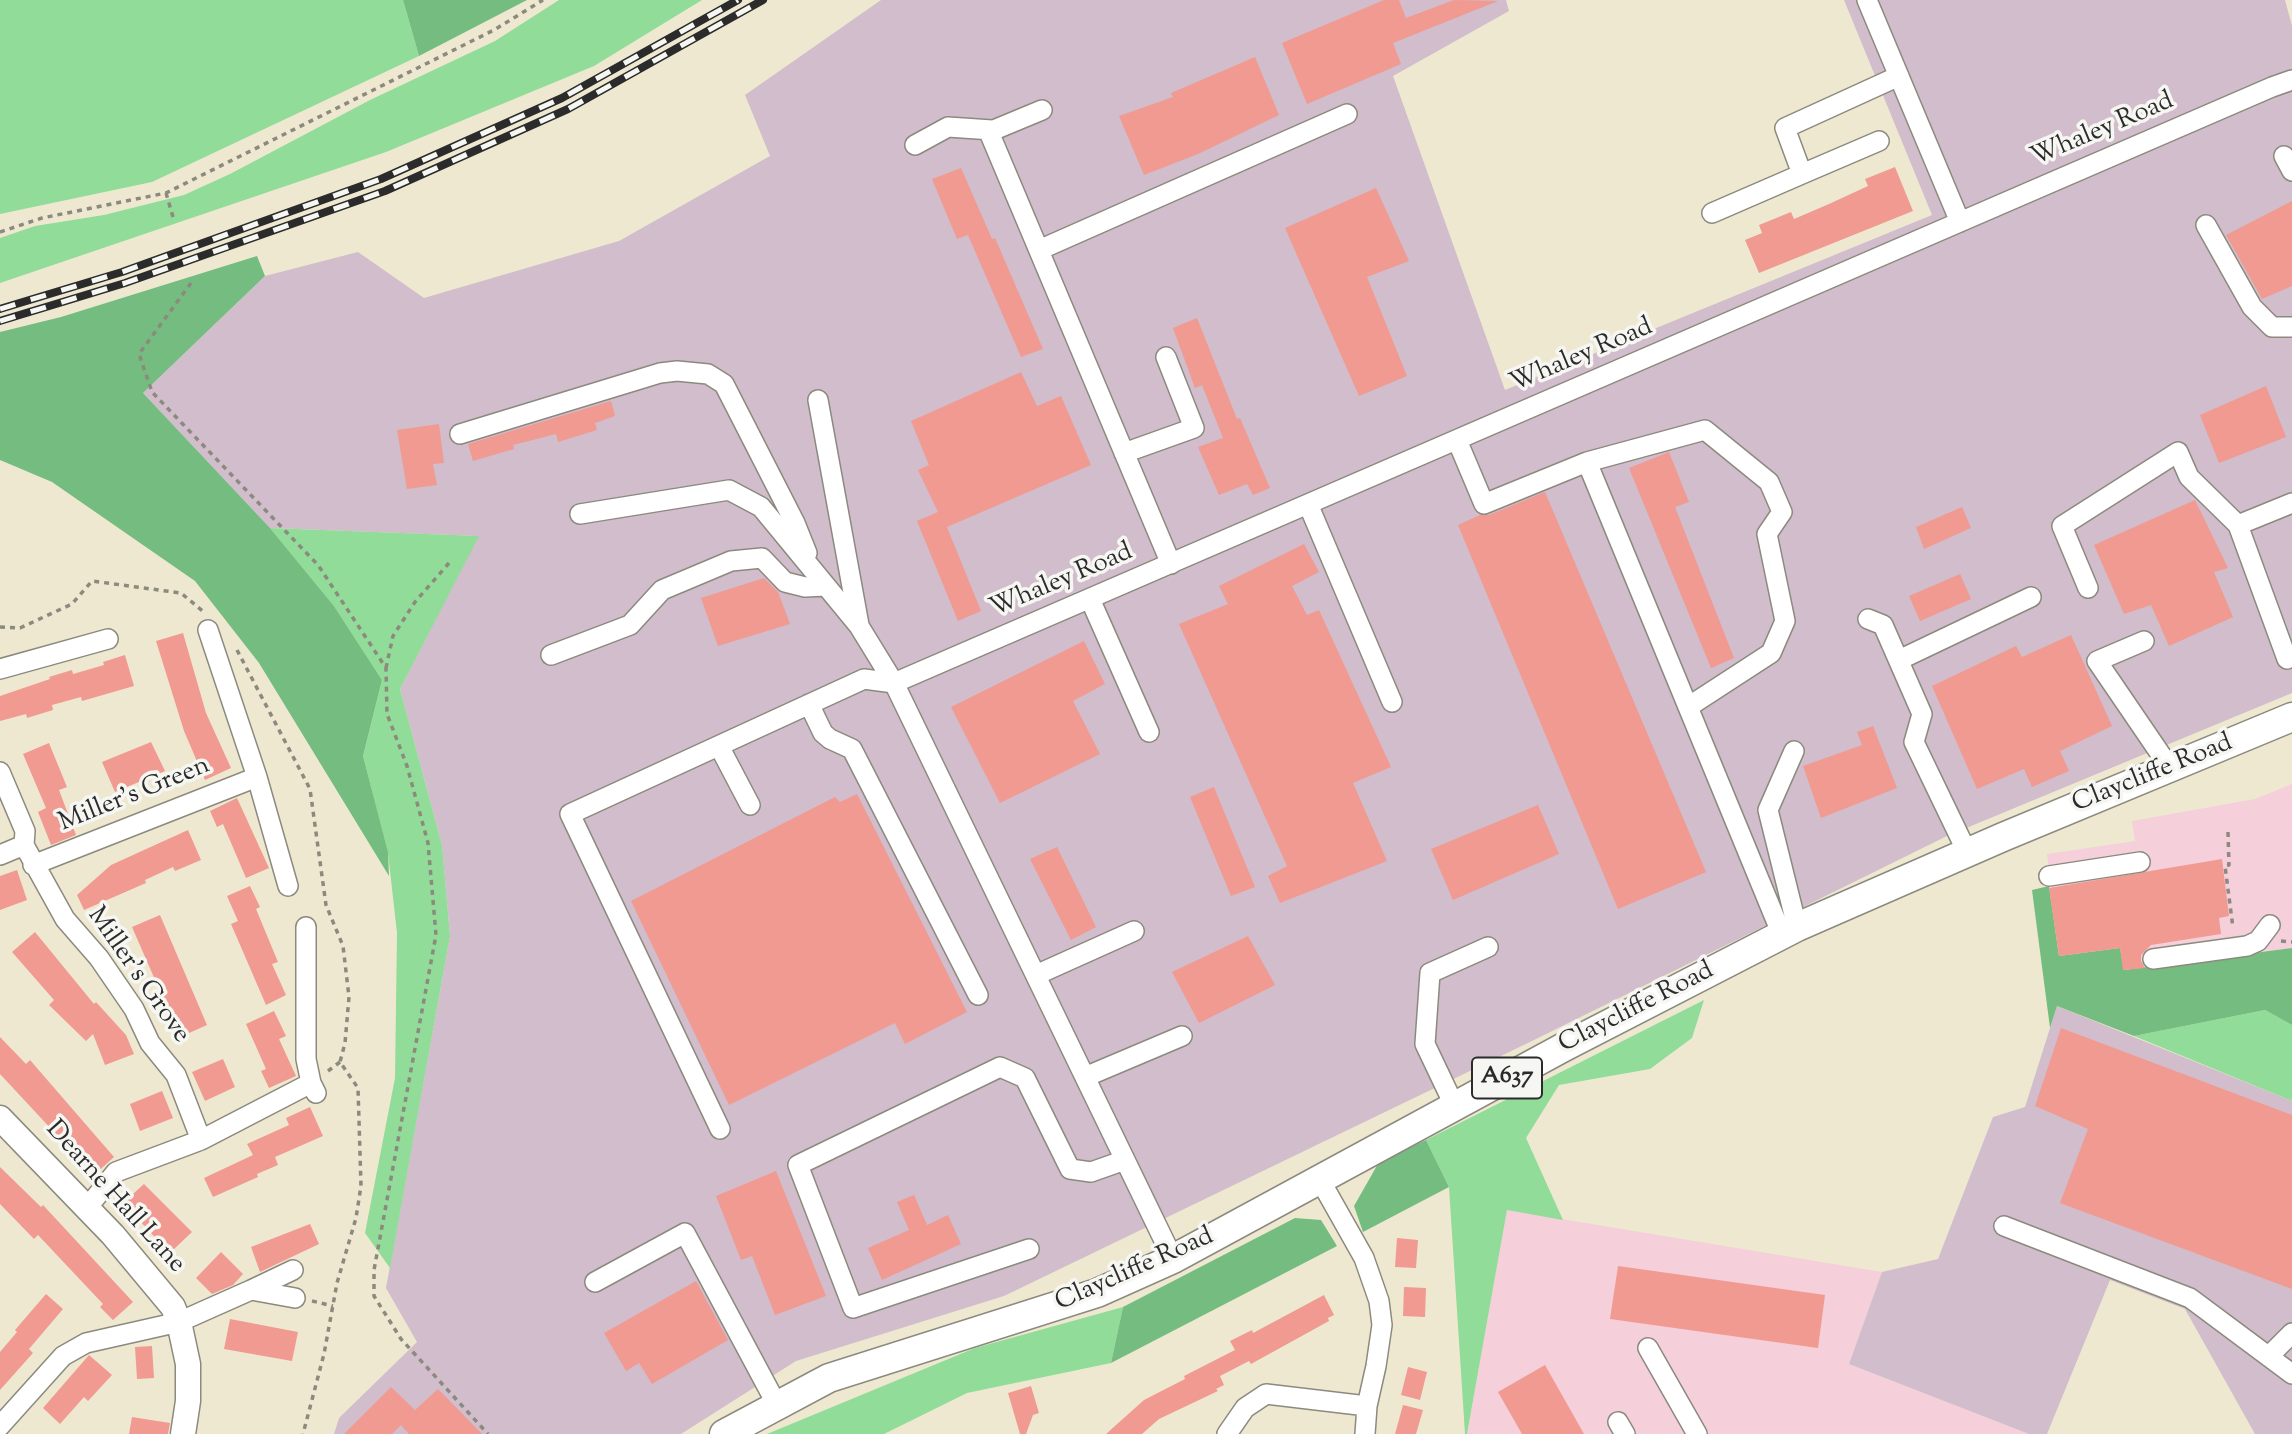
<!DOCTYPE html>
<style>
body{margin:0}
canvas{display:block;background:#eee8d1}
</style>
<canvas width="2292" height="1434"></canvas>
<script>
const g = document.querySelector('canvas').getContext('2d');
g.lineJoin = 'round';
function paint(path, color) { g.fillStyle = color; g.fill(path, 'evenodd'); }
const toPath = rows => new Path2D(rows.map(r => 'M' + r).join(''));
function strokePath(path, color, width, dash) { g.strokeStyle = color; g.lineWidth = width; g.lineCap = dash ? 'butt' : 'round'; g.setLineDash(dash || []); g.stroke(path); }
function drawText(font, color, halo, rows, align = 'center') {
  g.font = font + ' "Sorts Mill Goudy",serif'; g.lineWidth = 7; g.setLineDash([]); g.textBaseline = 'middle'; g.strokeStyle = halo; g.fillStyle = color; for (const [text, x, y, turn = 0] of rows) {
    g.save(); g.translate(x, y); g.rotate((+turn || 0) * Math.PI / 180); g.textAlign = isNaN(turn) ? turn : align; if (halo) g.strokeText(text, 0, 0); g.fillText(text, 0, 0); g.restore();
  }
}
const built = toPath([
 [2292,784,2292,948,2123,970,2120,949,2059,956,2047,854,2135,841,2132,821,2255,799],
 [1507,1210,1882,1272,1849,1364,2029,1434,1467,1434]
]);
const industrial = toPath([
 [881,0,1506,0,1509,11,1393,76,1505,390,1932,215,1844,0,2285,0,2292,26,2292,693,1947,836,1532,1041,1004,1296,796,1361,681,1434,334,1434,339,1418,417,1342,386,1288,450,936,442,845,400,689,478,536,270,528,143,393,265,276,358,252,424,298,619,241,770,156,745,95],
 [2057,1006,2292,1101,2292,1434,2255,1434,2185,1309,2110,1280,2047,1434,2029,1434,1849,1364,1882,1272,1938,1259,1993,1117,2025,1107]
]);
const green = toPath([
 [0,0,403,0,419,56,152,182,0,214],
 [559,0,702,0,594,66,386,152,0,283,0,238,35,226,104,215,184,195,230,174,370,100,495,41],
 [270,528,479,536,400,689,442,845,450,936,390,1268,365,1233,395,1078,397,933,388,853,363,756,382,680,334,606],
 [1704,1000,1692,1038,1650,1069,1559,1085,1526,1138,1563,1220,1507,1210,1467,1434,1465,1434,1449,1187,1426,1140],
 [2265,1010,2292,1025,2292,1101,2134,1036],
 [1123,1307,1111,1363,967,1393,884,1434,767,1434,975,1348]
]);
const forest = toPath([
 [403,0,527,0,419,56],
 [257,256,265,276,143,393,270,528,334,606,382,680,363,756,388,852,389,876,259,663,195,581,52,482,0,460,0,332,61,317],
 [2049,886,2059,956,2120,948,2124,970,2292,948,2292,1025,2265,1010,2134,1036,2057,1006,2050,1028,2032,890],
 [1426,1140,1449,1187,1363,1232,1354,1206,1379,1162],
 [1295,1218,1321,1220,1337,1246,1111,1363,1123,1307]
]);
const building = toPath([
 [1384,0,1399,0,1406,18,1454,0,1498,1,1393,43,1401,64,1307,104,1282,43],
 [1255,57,1279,115,1198,154,1144,175,1119,116,1173,97,1171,93],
 [1895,167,1913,211,1759,273,1745,240,1762,233,1759,225,1791,212,1794,219,1829,204,1868,186,1865,179],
 [961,168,992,239,995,238,1043,349,1021,357,968,235,957,239,932,179],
 [1376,188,1409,261,1367,277,1407,376,1359,396,1285,228],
 [2292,201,2292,286,2262,299,2226,235],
 [1197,318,1237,419,1240,418,1270,488,1253,495,1247,484,1219,495,1198,447,1223,438,1202,385,1195,388,1173,328],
 [1021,372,1037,406,1061,396,1091,465,947,527,981,611,958,621,917,521,938,512,918,470,929,465,911,421],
 [2266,386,2286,437,2219,463,2200,415],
 [611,401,615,416,595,423,597,430,558,442,556,434,513,445,514,449,473,461,468,444],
 [439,424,444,463,433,464,437,485,407,489,397,430],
 [1669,452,1689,502,1675,507,1734,658,1711,668,1629,468],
 [1545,492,1706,872,1618,909,1458,525,1480,515,1489,515],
 [2195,500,2228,568,2214,572,2233,617,2169,646,2151,605,2124,614,2094,545],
 [1962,507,1971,528,1924,549,1916,527],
 [1304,544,1319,572,1292,586,1307,615,1319,610,1391,767,1353,783,1387,861,1280,903,1268,876,1287,866,1179,624,1228,604,1219,586],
 [1960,574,1971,599,1920,621,1909,596],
 [764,578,778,592,790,624,718,646,701,598],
 [183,633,206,713,231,768,205,780,184,731,156,641],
 [2071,635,2112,726,2060,751,2069,771,2032,787,2024,769,1977,789,1932,686,2016,646,2022,657],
 [1084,641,1105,684,1073,701,1100,754,1000,803,951,707],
 [125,655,134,686,82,701,81,697,52,705,53,710,27,718,26,714,0,721,0,696,50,679,49,677,72,670,73,674,104,665,103,662],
 [1873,726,1897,788,1821,818,1803,766,1862,745,1857,732],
 [151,742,165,771,115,792,102,762],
 [49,743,67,787,59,790,76,835,51,845,38,812,46,808,23,754],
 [1214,787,1255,887,1231,896,1190,797],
 [857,794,967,1012,905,1044,895,1023,729,1105,631,901,835,797,840,802],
 [237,798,269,868,246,878,223,824,217,827,210,811],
 [1538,805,1559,854,1453,900,1431,849],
 [188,830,201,860,175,871,173,867,145,880,146,883,84,910,77,895,111,865],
 [1057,847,1096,927,1071,940,1030,859],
 [2222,859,2229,916,2219,918,2221,934,2151,945,2141,955,2141,961,2145,968,2123,970,2120,948,2059,956,2049,888],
 [17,870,27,900,0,910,0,876],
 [250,886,260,907,256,909,278,962,272,964,286,995,266,1005,231,924,238,921,227,896],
 [160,915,207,1025,180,1037,132,927],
 [35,932,94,1004,96,1002,126,1035,134,1054,105,1065,93,1034,86,1041,49,1005,54,1000,12,952],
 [1248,936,1275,985,1199,1023,1172,972],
 [274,1011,286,1036,279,1039,296,1076,269,1088,261,1071,266,1069,246,1024],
 [2061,1028,2292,1115,2292,1289,2060,1203,2088,1129,2035,1106],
 [0,1037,26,1064,30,1060,114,1157,94,1175,0,1074],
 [223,1059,235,1087,205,1101,192,1072],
 [162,1091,173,1118,140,1131,130,1104],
 [310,1107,323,1136,275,1157,278,1165,257,1174,258,1177,213,1197,204,1178,253,1155,247,1144,289,1125,286,1118],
 [0,1167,41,1207,43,1205,133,1302,113,1320,100,1307,103,1304,38,1235,34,1239,0,1204],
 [776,1171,826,1296,775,1315,752,1256,741,1260,716,1196],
 [144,1184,192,1232,172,1251,169,1247,166,1249,123,1203],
 [914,1195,927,1225,948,1215,961,1244,882,1280,868,1248,909,1230,897,1202],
 [310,1224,319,1244,260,1272,251,1247],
 [1397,1238,1418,1240,1416,1268,1395,1267],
 [221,1252,243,1274,233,1285,212,1294,196,1278],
 [1618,1266,1825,1295,1818,1348,1610,1319],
 [696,1281,728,1340,652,1384,639,1363,626,1371,604,1333],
 [1404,1287,1426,1288,1425,1317,1403,1316],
 [46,1294,63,1309,29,1349,33,1353,0,1390,0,1352,17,1332,15,1330],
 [1324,1295,1334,1315,1328,1318,1329,1321,1251,1364,1249,1361,1220,1376,1224,1385,1216,1389,1218,1391,1159,1419,1142,1434,1106,1434,1144,1400,1185,1379,1184,1376,1235,1350,1230,1341,1252,1330,1253,1333],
 [230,1319,298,1332,292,1361,224,1349],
 [152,1346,154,1378,137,1379,135,1347],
 [89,1355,112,1375,88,1401,84,1397,60,1424,43,1408],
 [1545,1365,1584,1434,1522,1434,1498,1392],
 [1408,1367,1427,1372,1420,1400,1401,1395],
 [1031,1386,1039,1413,1033,1415,1026,1434,1020,1434,1008,1393],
 [391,1387,415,1410,438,1389,482,1434,409,1434,401,1425,392,1434,344,1434],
 [1403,1405,1423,1410,1416,1434,1395,1434],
 [132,1417,170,1423,168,1434,129,1434]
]);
const path = toPath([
 [166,193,173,217],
 [0,232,42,218,166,193,494,30,543,0],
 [191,283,139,354,152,392,318,565,386,668,387,714,407,766,428,843,436,935,374,1270,374,1296,401,1339,488,1434],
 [0,627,20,628,72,604,92,581,181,593,205,613],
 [237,650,310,789,326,905,343,946,349,997,345,1043,340,1062,358,1088,361,1186,356,1218,337,1283,324,1354,303,1434],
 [386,668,393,636,415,602,449,563],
 [2228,832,2229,865,2225,866,2233,928],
 [2281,941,2292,942],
 [328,1071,340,1062],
 [312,1301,333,1306]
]);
const minor = toPath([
 [1867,0,1960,222],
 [1042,110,989,132,1171,564],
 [1879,141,1802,174,1785,128,1899,76],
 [915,145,948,127,992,130,989,132],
 [2284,156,2292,171],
 [1712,213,1802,174],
 [2206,225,2252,307,2272,327,2292,327],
 [1039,250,1347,114],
 [818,400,859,625],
 [460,434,660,373,677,371,708,374,724,384,795,523,807,553],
 [1457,440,1484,504,1587,462,1782,935],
 [1124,453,1194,428,1166,357],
 [1587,462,1705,430,1769,482,1782,512,1767,534,1785,621,1771,653,1688,707],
 [1308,504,1392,702],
 [580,514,729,490,761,507,859,626,894,683,1173,1259],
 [2088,588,2062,526,2178,452,2189,477,2238,525],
 [1090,599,1149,732],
 [1868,619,1883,625,1922,714,1914,742,1967,852],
 [208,630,257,777,288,886],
 [2144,641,2097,661,2170,768],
 [551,655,630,625,662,590,731,561,762,558,785,582,805,587,826,586],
 [2287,659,2238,525,2292,503],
 [1899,660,2031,597],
 [0,669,108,639],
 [809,704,823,733,830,739,852,749,978,995],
 [719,746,750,805],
 [1794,751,1768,810,1797,927],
 [0,772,25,831,24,845],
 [0,855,24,845,65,919,99,958,134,1009,150,1043,176,1075,201,1140,116,1172,87,1208],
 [33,865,257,777],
 [2049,876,2140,862],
 [306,927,306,1059,311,1083,316,1093],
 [2153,959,2247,946,2258,941,2270,925],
 [1036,975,1134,931],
 [1085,1077,1182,1036],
 [1455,1107,1425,1044,1430,973,1488,947],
 [720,1129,570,814,864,679,894,683,2272,87,2292,80],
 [201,1140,311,1083],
 [1320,1180,1364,1258,1379,1301,1382,1325,1376,1366,1367,1406,1365,1434],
 [2004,1226,2190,1298,2292,1374],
 [1029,1249,853,1308,798,1165,1000,1067,1025,1078,1070,1169,1091,1172,1125,1160],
 [595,1282,685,1233,777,1405],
 [251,1290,293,1270],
 [1648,1348,1697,1434],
 [2269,1356,2292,1333],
 [1618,1422,1625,1434],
 [0,1426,63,1356,86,1343,179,1322,251,1290,295,1298],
 [1227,1434,1245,1408,1266,1394,1367,1406]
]);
const major = toPath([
 [0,1118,113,1235,173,1307,179,1322,188,1364,188,1401,183,1434]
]);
const highway = toPath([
 [724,1434,829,1378,1097,1293,1173,1259,1564,1047,1797,927,2003,837,2292,717]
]);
const rail = toPath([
 [0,309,122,272,381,179,562,98,738,0],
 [0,321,125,283,385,191,568,109,763,0]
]);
const shields = [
 [1507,1078,70]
];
const shieldNames = [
 ["A637",1507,1078]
];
const streetNames = [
 ["Whaley Road",2103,131,-23],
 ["Whaley Road",1582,357,-23],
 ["Whaley Road",1062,582,-23],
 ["Claycliffe Road",2153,775,-22],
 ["Miller's Green",135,796,-22],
 ["Miller's Grove",137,976,55],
 ["Claycliffe Road",1637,1009,-27],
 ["Dearne Hall Lane",114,1198,48],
 ["Claycliffe Road",1135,1271,-24]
];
paint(built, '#f5cfda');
paint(industrial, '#d1bdcb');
paint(green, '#91dc98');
paint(forest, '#74bc80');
paint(building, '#f19a91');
strokePath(minor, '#8c8a7e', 22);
strokePath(major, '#8c8a7e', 27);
strokePath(highway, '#8c8a7e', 31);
strokePath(path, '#8c8a7e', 3.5, [5, 5]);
strokePath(minor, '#fff', 19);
strokePath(major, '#fff', 24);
strokePath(highway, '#fff', 28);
strokePath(rail, '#2b2b2b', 8);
strokePath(rail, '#f6f6f2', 5, [16]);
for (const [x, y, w] of shields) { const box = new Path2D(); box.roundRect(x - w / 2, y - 20.5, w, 41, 5); g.fillStyle = '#f6f6f2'; g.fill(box); strokePath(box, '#2b2b2b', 2); }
drawText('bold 24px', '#2b2b2b', null, shieldNames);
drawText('26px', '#2b2b2b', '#f6f6f2', streetNames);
</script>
